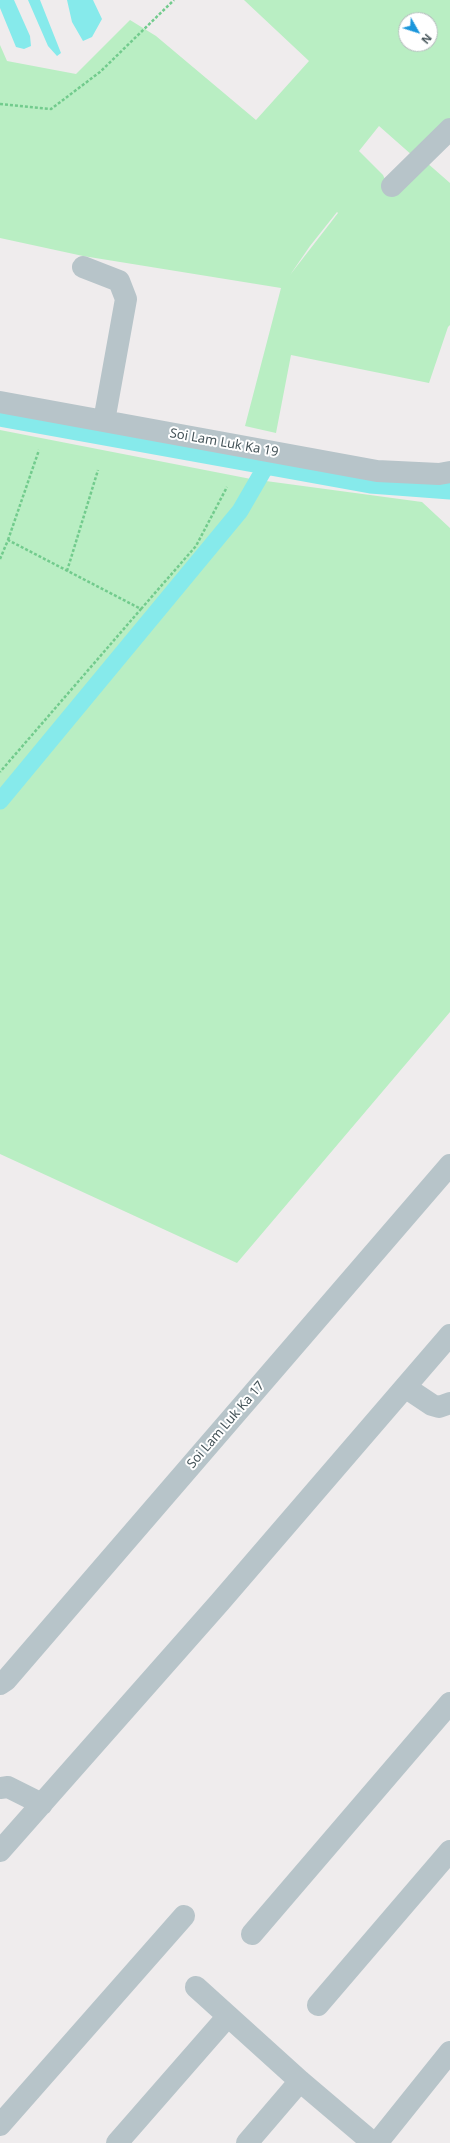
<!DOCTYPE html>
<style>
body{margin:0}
#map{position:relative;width:450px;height:2143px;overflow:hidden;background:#efeced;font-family:"Noto Sans",sans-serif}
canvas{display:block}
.north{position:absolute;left:398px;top:12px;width:40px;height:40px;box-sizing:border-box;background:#fff;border:1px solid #b5bbbd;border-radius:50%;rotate:129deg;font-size:11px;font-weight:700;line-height:16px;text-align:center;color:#455459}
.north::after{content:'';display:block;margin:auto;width:14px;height:18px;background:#1a96db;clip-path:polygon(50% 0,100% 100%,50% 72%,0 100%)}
</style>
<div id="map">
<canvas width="450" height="2143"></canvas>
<div class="north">N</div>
</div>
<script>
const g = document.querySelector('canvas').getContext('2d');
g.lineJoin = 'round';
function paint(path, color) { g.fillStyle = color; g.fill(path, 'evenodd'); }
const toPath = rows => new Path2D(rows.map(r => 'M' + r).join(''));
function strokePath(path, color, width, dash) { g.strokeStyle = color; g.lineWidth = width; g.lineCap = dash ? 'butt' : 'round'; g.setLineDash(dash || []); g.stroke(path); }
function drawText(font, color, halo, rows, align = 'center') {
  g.font = font + ' "Noto Sans",sans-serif'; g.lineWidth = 4; g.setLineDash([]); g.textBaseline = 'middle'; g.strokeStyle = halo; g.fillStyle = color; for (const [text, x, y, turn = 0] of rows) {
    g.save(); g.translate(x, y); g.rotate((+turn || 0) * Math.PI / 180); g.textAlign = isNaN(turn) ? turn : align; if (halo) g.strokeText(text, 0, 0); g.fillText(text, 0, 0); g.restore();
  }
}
const green = toPath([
 [244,0,450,0,450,119,413,156,379,126,359,151,383,175,388,186,426,162,450,183,450,325,448,327,429,383,291,355,276,433,245,426,281,288,83,256,0,238,0,45,7,61,76,74,130,20,156,36,256,120,309,61],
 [406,20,430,20,430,44,406,44],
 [337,212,338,213,290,275,310,246],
 [0,430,251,479,422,502,450,528,450,1012,237,1263,0,1154]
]);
const water = toPath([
 [0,0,14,0,30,36,31,46,24,49,16,47,0,8],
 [28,0,40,0,61,53,57,56,48,46],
 [67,0,93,0,102,19,92,37,83,41,72,22]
]);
const canal = toPath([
 [0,418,370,485,450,491],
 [0,801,240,511,266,466]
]);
const path = toPath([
 [0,104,51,109,100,72,174,0],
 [8,540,39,450],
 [0,559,8,540,141,609,0,772],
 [67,571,98,470],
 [141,609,196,546,227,487]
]);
const minor = toPath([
 [392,186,450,129],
 [83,267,119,281,126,299,104,421],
 [0,402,377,471,439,474,450,472],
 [405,1387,432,1405,439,1407,450,1403],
 [0,1684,6,1680,450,1165],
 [0,1788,8,1787,42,1804],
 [0,1851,220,1602,450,1335],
 [252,1934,450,1703],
 [196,1987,300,2081,373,2143],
 [318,2005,450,1851],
 [0,2125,184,1916],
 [117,2143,228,2016],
 [247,2143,300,2081],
 [377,2143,450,2052]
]);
const streetNames = [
 ["Soi Lam Luk Ka 19",224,443,10],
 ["Soi Lam Luk Ka 17",226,1425,-49]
];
paint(green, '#b9eec3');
paint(water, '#86eaeb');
strokePath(canal, '#86eaeb', 17);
strokePath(path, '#72cb8d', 2.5, [3, 2]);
strokePath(minor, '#b7c4c9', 22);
drawText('13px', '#455459', '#fff', streetNames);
</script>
